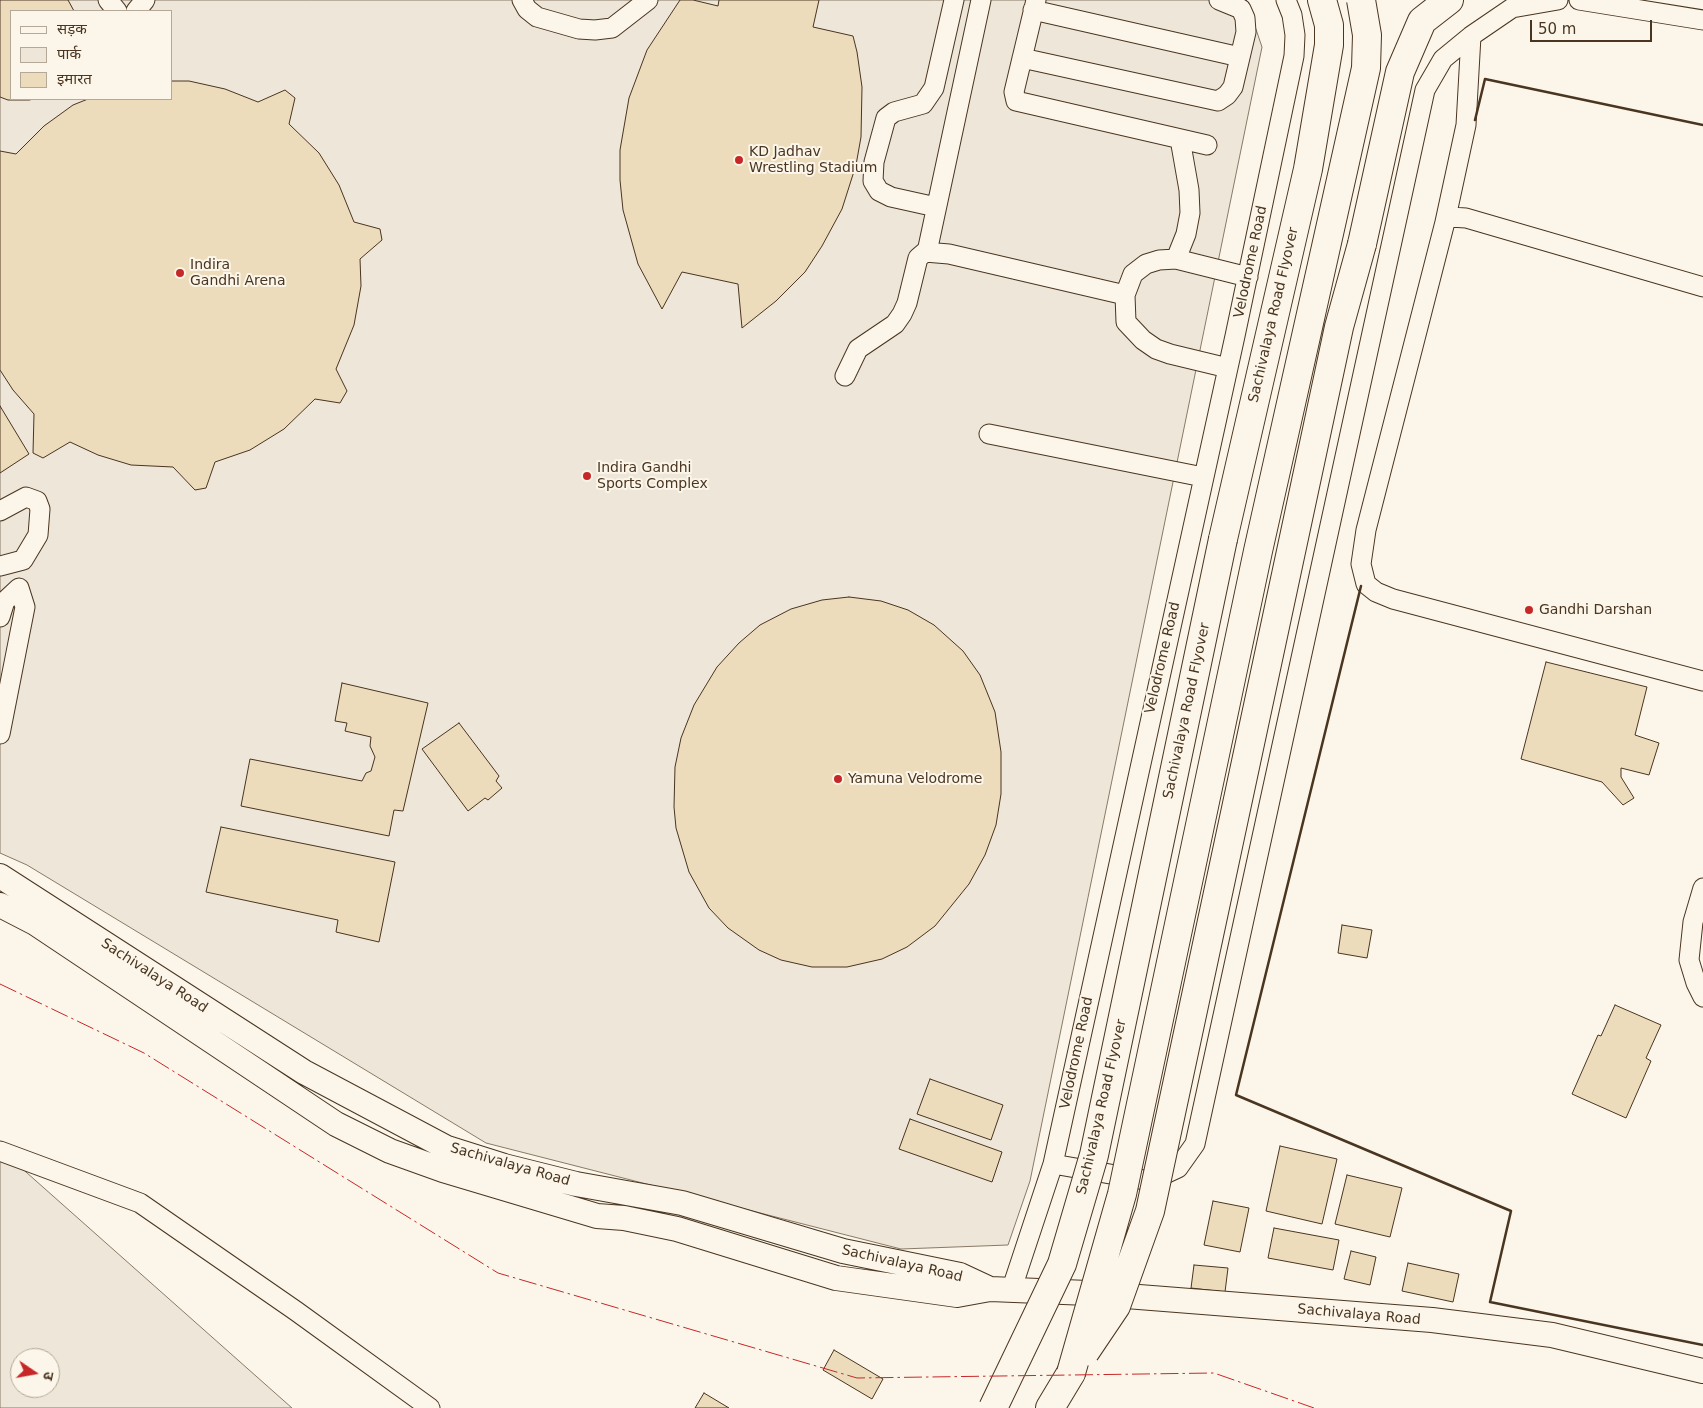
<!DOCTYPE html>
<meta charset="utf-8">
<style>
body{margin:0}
#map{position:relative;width:1703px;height:1408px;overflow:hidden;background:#fbf6e9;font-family:"DejaVu Sans","Noto Sans Devanagari",sans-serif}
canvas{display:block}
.legend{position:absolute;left:10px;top:10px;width:162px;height:90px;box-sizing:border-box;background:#fbf6e9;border:1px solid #b4a999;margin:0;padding:6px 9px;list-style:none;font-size:15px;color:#4a3520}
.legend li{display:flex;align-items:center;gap:10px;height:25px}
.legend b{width:25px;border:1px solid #b4a999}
.north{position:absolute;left:10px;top:1348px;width:50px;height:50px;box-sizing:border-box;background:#fbf6e9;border:1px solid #b4a999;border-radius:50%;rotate:102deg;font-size:14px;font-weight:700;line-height:20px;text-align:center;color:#4a3520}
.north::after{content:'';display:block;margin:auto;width:18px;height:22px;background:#c62828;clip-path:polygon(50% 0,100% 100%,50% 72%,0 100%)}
.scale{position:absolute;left:1530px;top:20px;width:122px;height:22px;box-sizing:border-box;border:2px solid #4a3520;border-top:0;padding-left:6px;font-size:15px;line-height:18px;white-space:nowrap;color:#4a3520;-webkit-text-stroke:4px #fbf6e9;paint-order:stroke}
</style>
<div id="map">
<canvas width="1703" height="1408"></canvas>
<ul class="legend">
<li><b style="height:6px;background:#fbf6e9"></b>सड़क</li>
<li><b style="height:14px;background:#ede6d9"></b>पार्क</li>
<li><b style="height:14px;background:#ecdcbc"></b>इमारत</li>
</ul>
<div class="north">उ</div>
<div class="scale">50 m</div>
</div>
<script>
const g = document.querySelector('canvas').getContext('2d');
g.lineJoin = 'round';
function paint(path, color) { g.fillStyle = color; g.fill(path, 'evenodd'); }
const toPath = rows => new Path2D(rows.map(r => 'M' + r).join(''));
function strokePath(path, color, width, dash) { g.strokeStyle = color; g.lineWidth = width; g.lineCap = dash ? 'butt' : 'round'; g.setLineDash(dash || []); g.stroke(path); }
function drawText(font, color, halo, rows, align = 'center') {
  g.font = font + ' "DejaVu Sans",sans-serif'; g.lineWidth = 4; g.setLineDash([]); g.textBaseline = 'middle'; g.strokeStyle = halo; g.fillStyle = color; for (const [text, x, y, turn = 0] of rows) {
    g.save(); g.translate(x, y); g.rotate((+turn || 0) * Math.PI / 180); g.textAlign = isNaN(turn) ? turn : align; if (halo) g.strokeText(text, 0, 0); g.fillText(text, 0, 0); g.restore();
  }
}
const green = toPath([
 [0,0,1246,0,1262,47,1030,1181,1008,1245,901,1249,486,1143,27,865,0,853,0,0],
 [11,11,171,11,171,99,11,99,11,11],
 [0,1149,292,1408,0,1408,0,1149],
 [20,1358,50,1358,50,1388,20,1388,20,1358]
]);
const building = toPath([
 [0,0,68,0,74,11,11,11,11,99,34,99,29,100,8,100,0,97,0,0],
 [680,0,693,0,718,6,719,0,819,0,813,27,853,36,857,52,862,87,861,137,856,165,842,209,822,246,805,272,776,301,742,328,738,284,682,272,662,309,638,264,623,210,620,180,620,150,629,98,647,50,680,0],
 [171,81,189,81,225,89,258,102,285,90,295,98,289,124,319,153,339,185,354,222,380,229,382,240,360,259,361,286,354,325,336,369,347,391,340,403,315,399,284,429,250,450,215,462,206,488,195,490,173,467,131,465,98,455,70,442,43,458,33,453,34,414,13,390,0,370,0,151,16,154,44,126,73,105,88,99,171,99,171,81],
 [0,406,29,454,0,473,0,406],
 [849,597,881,601,908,610,934,625,963,651,980,675,995,712,1001,752,1001,794,996,825,985,855,969,884,935,926,907,947,882,959,847,967,812,967,781,960,759,950,728,928,709,908,689,872,676,828,674,807,675,767,681,738,694,705,717,667,739,643,760,625,791,609,822,600,849,597],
 [1546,662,1647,687,1635,735,1659,743,1649,775,1621,768,1621,777,1634,798,1623,805,1602,782,1521,759,1546,662],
 [342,683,428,703,403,811,394,810,389,836,241,806,250,759,362,781,366,773,371,771,375,757,370,746,371,737,345,731,347,723,335,721,342,683],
 [459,723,499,776,496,781,502,788,488,800,485,798,468,811,422,749,459,723],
 [221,827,395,862,379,942,336,932,338,920,206,892,221,827],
 [1342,925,1372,930,1367,958,1338,953,1342,925],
 [1615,1005,1661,1025,1646,1058,1651,1061,1626,1118,1572,1094,1598,1035,1601,1036,1615,1005],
 [930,1079,1003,1105,991,1140,917,1114,930,1079],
 [910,1119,1002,1152,992,1182,899,1149,910,1119],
 [1280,1146,1337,1159,1322,1224,1266,1211,1280,1146],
 [1347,1175,1402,1188,1390,1237,1335,1224,1347,1175],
 [1213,1201,1249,1208,1240,1252,1204,1245,1213,1201],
 [1274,1228,1339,1240,1333,1270,1268,1258,1274,1228],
 [1351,1251,1376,1257,1370,1285,1344,1279,1351,1251],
 [1408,1263,1459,1274,1453,1302,1402,1291,1408,1263],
 [1194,1265,1228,1268,1225,1292,1191,1288,1194,1265],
 [834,1350,883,1379,872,1399,823,1370,834,1350],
 [704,1393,729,1408,695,1408,704,1393]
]);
const minor = toPath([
 [108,0,117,11],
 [522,0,527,9,537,17,579,29,595,30,612,28,648,0],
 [1036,0,1014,92,1016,101,1207,145],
 [1579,0,1703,20],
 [1033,10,1240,57],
 [136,11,145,0],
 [1022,58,1218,101,1227,95,1233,87,1246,32,1245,18,1241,9,1219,0],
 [936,207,891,197,879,191,873,181,874,162,886,118,894,112,923,104,934,88,954,0],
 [1445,222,1466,125,1471,36],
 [927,252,981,0],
 [1176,259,1186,234,1190,213,1189,190,1180,139],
 [1703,287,1466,218,1450,217,1445,222,1366,530,1361,564,1366,584,1376,592,1393,599,1703,681],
 [1228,368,1170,354,1156,349,1143,340,1126,322,1125,295,1133,274,1146,264,1159,260,1176,259,1248,277],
 [845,376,858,349,895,324,902,314,907,303,918,258,925,252,949,254,1125,295],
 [989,434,1203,477],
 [0,511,26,497,37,501,40,509,38,535,23,560,0,566],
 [0,617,5,601,19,588,25,607,0,734],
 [1703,888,1693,922,1689,960,1696,983,1703,997],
 [0,1151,140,1203,296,1311,430,1408],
 [1053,1164,1150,1181,1178,1168,1195,1144,1425,90,1443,59,1471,36,1512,8,1558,0],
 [1011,1291,1053,1164,1235,336,1294,56,1295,35,1292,15,1286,0]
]);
const major = toPath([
 [0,876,304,1072,447,1148,504,1166,576,1184,682,1203,843,1251,960,1275,990,1289,1088,1293,1432,1320,1552,1335,1703,1371],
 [0,905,35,923,336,1124,390,1151,443,1170,597,1216,624,1218,677,1229,836,1278,957,1295,990,1289]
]);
const highway = toPath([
 [1362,244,1400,72,1422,21,1449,0],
 [1223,539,1308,169,1329,45,1329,25,1322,0],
 [1050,1408,1071,1373]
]);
const highwayBridge = toPath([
 [1085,1352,1116,1306,1150,1211,1339,327,1362,244],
 [1071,1373,1122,1194,1258,551,1366,68,1367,35,1361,0],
 [993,1408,1062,1264,1094,1155,1223,539]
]);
const wall = toPath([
 [1475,120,1485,79,1703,125],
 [1361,586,1236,1095,1511,1211,1490,1302,1703,1345]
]);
const power = toPath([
 [0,984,144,1053,498,1273,857,1378,1214,1373,1314,1408]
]);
const markers = [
 [739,160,5,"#c62828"],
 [180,273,5,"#c62828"],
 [587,476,5,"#c62828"],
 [1529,610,5,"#c62828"],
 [838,779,5,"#c62828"]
];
const poiNames = [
 ["KD Jadhav",749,152],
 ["Wrestling Stadium",749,168],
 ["Indira",190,265],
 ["Gandhi Arena",190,281],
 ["Indira Gandhi",597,468],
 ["Sports Complex",597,484],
 ["Gandhi Darshan",1539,610],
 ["Yamuna Velodrome",848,779]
];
const streetNames = [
 ["Velodrome Road",1251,262,-78],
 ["Sachivalaya Road Flyover",1274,315,-77],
 ["Velodrome Road",1163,658,-77],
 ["Sachivalaya Road Flyover",1187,711,-78],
 ["Sachivalaya Road",154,976,33],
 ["Velodrome Road",1077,1053,-78],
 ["Sachivalaya Road Flyover",1102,1107,-77],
 ["Sachivalaya Road",510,1165,16],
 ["Sachivalaya Road",902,1264,13],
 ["Sachivalaya Road",1359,1315,5]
];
paint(green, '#ede6d9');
strokePath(green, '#887966', 1);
paint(building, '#ecdcbc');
strokePath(building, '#4a3520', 1);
strokePath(minor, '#4a3520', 21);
strokePath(major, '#4a3520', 26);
strokePath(highway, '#4a3520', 30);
strokePath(minor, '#fbf6e9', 19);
strokePath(major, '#fbf6e9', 24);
strokePath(highway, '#fbf6e9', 28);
strokePath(highwayBridge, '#4a3520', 30, []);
strokePath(highwayBridge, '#fbf6e9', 28);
strokePath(wall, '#4a3520', 2.5);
strokePath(power, '#c62828', 1, [18, 4, 2.5, 4]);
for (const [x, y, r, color] of markers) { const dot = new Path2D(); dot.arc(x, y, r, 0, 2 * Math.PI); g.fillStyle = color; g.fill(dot); strokePath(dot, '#fbf6e9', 2); }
drawText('14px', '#4a3520', '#fbf6e9', poiNames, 'left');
drawText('14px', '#4a3520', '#fbf6e9', streetNames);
</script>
